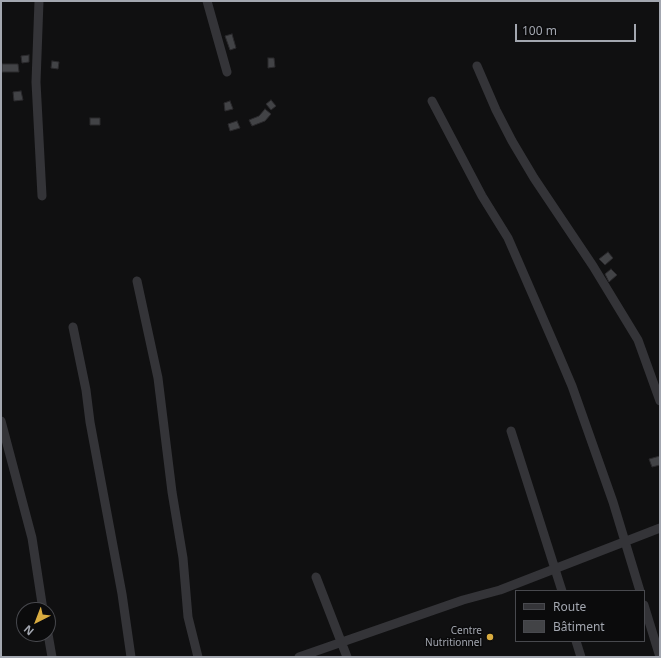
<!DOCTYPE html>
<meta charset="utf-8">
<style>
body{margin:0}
#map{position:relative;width:661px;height:658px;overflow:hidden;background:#101011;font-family:"Noto Sans",sans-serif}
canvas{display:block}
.frame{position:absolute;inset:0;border:2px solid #a3a7b0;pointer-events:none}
.legend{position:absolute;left:515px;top:590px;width:130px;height:52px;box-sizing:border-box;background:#0b0b0c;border:1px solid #48494e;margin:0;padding:5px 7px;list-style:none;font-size:12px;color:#a3a7b0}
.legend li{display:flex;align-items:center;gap:8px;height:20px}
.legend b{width:20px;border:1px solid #48494e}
.north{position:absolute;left:16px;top:602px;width:40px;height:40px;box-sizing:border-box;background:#0b0b0c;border:1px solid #48494e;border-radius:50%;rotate:222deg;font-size:11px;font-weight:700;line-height:16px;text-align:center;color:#a3a7b0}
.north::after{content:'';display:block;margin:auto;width:14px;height:18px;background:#d9ac40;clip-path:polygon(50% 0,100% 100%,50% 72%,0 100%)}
.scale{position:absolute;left:515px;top:24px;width:121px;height:18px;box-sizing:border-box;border:2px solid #a3a7b0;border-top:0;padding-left:5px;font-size:12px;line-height:14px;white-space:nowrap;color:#a3a7b0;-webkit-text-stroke:3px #0b0b0c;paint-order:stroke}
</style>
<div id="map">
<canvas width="661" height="658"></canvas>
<div class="frame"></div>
<ul class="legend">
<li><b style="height:5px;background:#343438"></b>Route</li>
<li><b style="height:11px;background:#424346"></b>Bâtiment</li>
</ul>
<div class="north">N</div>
<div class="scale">100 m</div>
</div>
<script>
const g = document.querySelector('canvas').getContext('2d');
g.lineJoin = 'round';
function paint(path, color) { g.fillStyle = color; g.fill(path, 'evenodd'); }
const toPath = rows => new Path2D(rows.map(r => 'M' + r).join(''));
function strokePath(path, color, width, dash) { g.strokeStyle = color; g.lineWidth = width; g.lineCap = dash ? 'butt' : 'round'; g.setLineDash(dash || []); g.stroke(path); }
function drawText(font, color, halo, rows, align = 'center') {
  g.font = font + ' "Noto Sans",sans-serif'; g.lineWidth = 3; g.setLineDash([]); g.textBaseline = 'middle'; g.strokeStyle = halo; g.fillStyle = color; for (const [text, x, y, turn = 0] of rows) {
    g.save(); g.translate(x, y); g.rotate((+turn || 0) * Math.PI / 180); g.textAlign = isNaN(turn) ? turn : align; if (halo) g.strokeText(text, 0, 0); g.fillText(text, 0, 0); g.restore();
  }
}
const building = toPath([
 [232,34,236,48,230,50,225,36,232,34],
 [29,55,29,62,22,63,21,56,29,55],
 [268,58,274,58,275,67,268,68,268,58],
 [52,61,59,62,58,69,51,68,52,61],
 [2,64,18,64,19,72,2,72,2,64],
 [21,91,23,100,14,101,13,92,21,91],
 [271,100,276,106,271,110,266,104,271,100],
 [230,101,233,109,225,111,224,103,230,101],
 [265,109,271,114,265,121,252,126,249,120,259,116,265,109],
 [90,118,100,118,100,125,90,125,90,118],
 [237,121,240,128,230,131,228,124,237,121],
 [608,252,613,258,605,265,599,259,608,252],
 [611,269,617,275,609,282,605,274,611,269],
 [660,456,660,465,652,467,649,459,660,456]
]);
const minor = toPath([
 [39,1,36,82,42,196],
 [207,1,227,72],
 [477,66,496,110,512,141,534,178,593,266,638,340,660,401],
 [432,101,482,196,508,238,558,353,572,386,613,502,640,591],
 [137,281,158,378,172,492,183,558,188,617,198,657],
 [73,327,86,390,90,422,122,594,131,657],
 [1,421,32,538,43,610],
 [511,431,562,591],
 [316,577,347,657],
 [644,605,660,657],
 [48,634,52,657],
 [576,641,581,657],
 [299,657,463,600,500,590,660,528]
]);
const markers = [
 [490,637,4,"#d9ac40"]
];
const poiNames = [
 ["Centre",482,631],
 ["Nutritionnel",482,643]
];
paint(building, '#424346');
strokePath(building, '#2b2a2d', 1);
strokePath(minor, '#343438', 9);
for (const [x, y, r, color] of markers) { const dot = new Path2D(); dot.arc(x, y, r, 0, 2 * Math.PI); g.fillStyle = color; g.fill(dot); strokePath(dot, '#0b0b0c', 1.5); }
drawText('10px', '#a3a7b0', '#0b0b0c', poiNames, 'right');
</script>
